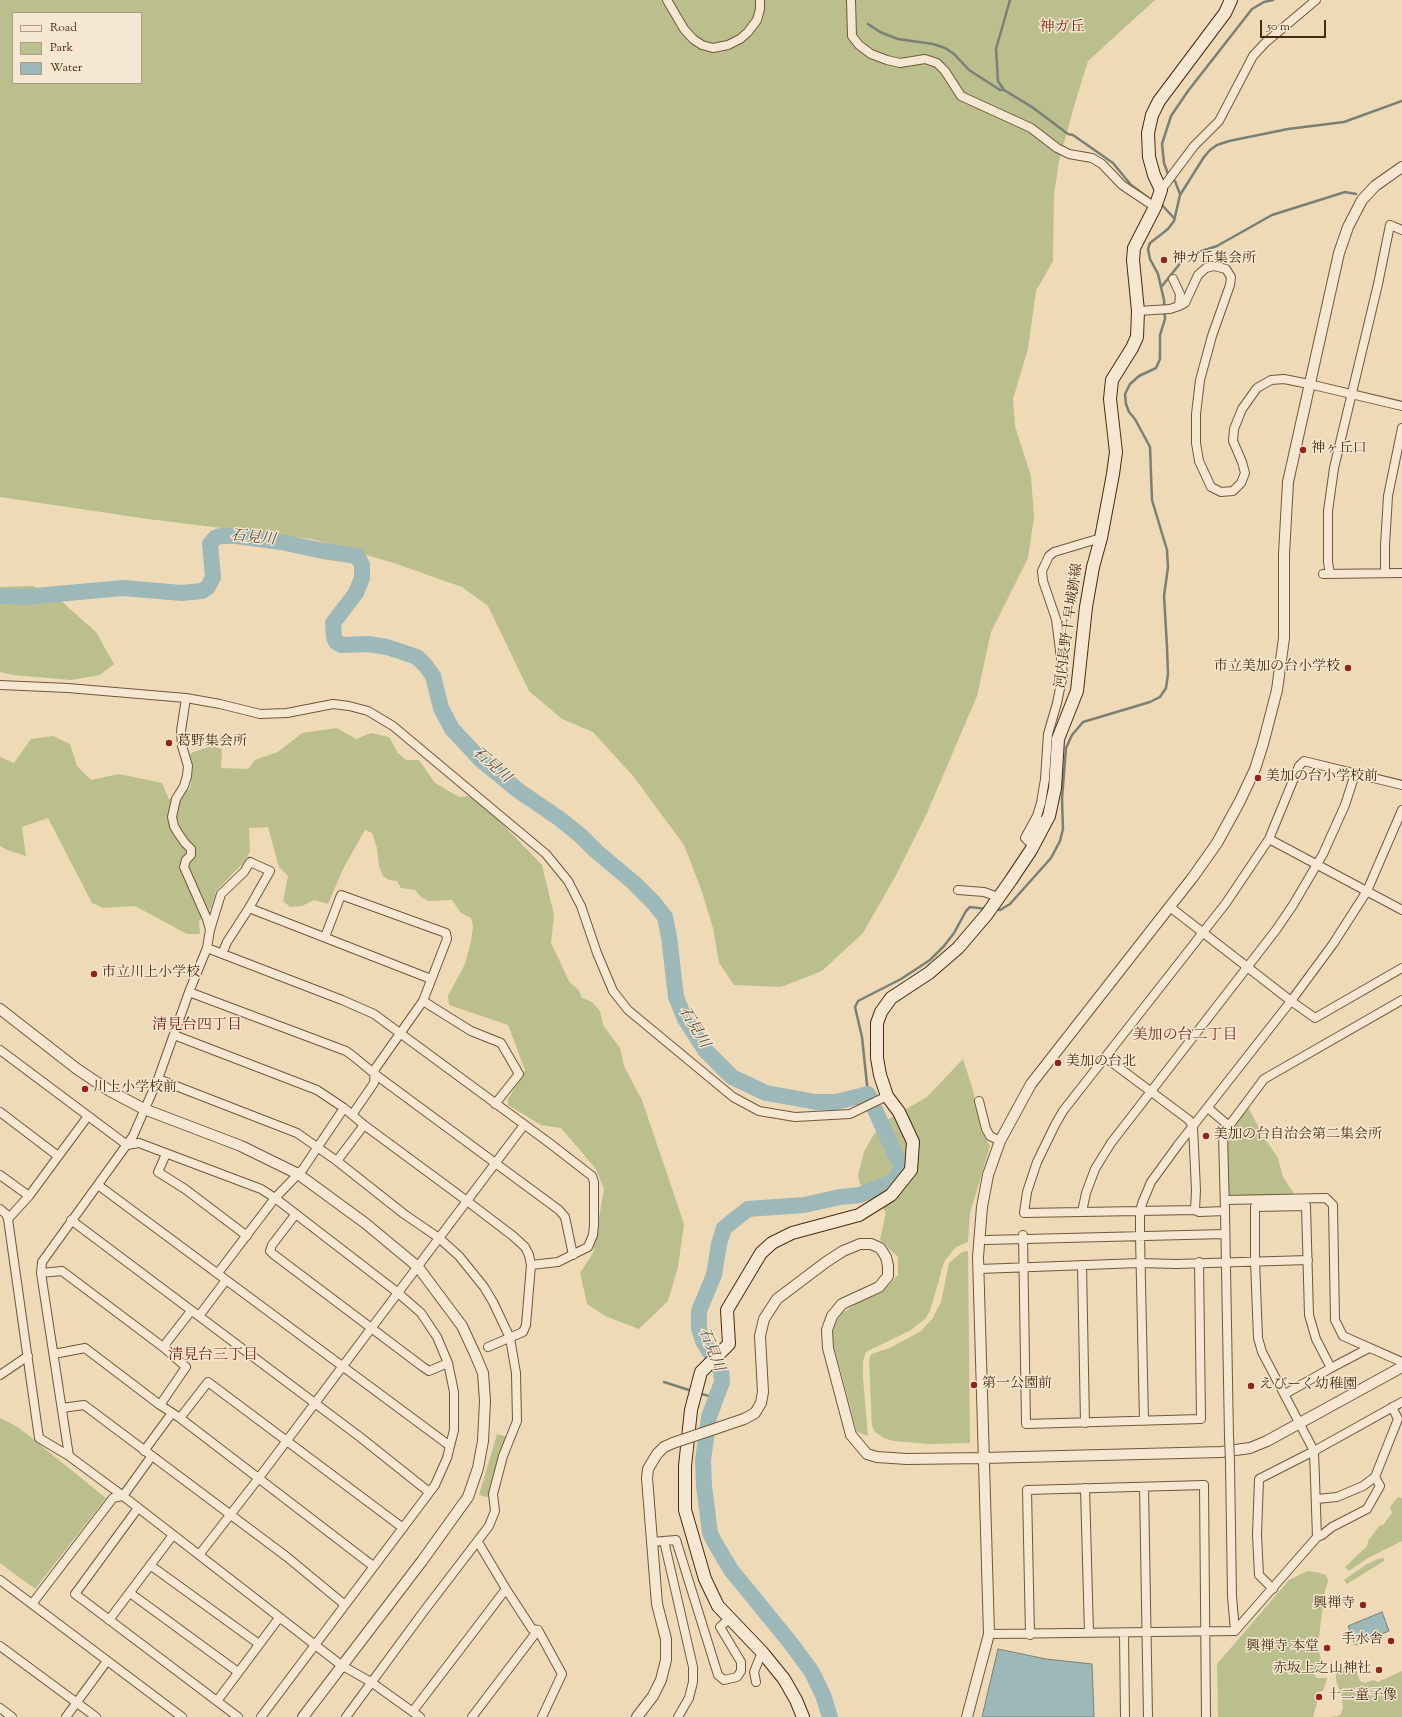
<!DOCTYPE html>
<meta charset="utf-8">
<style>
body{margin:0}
#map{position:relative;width:1402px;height:1717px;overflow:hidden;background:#efdab8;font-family:"Sorts Mill Goudy",serif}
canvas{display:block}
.legend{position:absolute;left:12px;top:12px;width:130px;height:72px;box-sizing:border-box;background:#f5e7d1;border:1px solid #af9c84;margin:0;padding:5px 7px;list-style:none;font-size:12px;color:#472b10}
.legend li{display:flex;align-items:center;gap:8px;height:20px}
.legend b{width:20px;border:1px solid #af9c84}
.scale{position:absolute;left:1260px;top:20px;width:66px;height:18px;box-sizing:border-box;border:2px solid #472b10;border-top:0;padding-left:5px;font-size:12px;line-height:14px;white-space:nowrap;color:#472b10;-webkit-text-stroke:3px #f5e7d1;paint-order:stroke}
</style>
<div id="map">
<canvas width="1402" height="1717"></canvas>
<ul class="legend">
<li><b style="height:5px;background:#f5e7d1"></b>Road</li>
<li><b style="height:11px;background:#bbbf8d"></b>Park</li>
<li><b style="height:11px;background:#9db8b9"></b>Water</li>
</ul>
<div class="scale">50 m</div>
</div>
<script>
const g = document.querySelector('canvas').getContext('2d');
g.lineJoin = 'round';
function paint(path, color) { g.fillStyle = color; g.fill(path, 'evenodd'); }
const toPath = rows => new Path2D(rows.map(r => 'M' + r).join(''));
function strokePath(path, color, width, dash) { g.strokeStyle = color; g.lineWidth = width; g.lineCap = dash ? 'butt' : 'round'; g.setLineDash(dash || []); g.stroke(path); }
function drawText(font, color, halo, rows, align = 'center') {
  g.font = font + ' "Sorts Mill Goudy","Noto Serif JP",serif'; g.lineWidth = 3; g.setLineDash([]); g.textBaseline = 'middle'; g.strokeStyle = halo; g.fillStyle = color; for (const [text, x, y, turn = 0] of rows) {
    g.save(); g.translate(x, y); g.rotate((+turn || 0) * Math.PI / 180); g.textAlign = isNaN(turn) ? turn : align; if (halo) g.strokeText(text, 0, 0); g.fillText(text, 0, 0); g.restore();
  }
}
const green = toPath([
 [0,0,1155,0,1088,61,1075,103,1059,161,1054,195,1053,261,1036,291,1028,349,1013,399,1015,426,1031,476,1034,517,1028,558,991,632,977,696,927,813,895,877,863,933,822,971,781,987,734,985,719,963,713,928,701,889,684,845,633,776,593,732,562,719,529,691,488,606,462,587,394,563,311,539,148,519,0,497],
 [13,13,141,13,141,83,13,83],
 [33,586,60,600,96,632,114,664,100,675,71,680,13,675,0,672,0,587],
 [337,728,356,739,371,733,389,737,398,753,406,760,419,760,435,783,459,797,470,796,487,808,542,865,554,915,551,943,570,983,578,989,582,998,592,1002,600,1011,603,1025,620,1048,624,1066,642,1100,684,1224,678,1267,668,1301,639,1329,605,1316,587,1304,580,1273,593,1253,604,1189,596,1169,561,1128,541,1125,508,1105,508,1099,522,1077,525,1070,508,1025,449,1005,448,996,465,964,471,941,473,927,471,918,461,913,452,900,429,901,422,898,415,890,401,888,397,881,389,880,383,876,379,867,377,848,372,833,365,830,344,867,328,904,314,900,302,906,290,907,283,901,288,876,279,867,268,827,249,828,250,851,245,861,216,891,211,908,199,921,200,934,187,934,135,906,103,908,92,903,48,818,22,827,26,856,7,850,0,846,0,757,14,763,31,739,53,736,70,744,77,766,91,780,119,774,162,783,169,799,190,789,193,766,189,758,191,753,211,746,222,749,221,768,248,769,255,760,278,752,302,733],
 [963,1059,973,1090,981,1131,990,1146,970,1213,968,1242,956,1247,944,1262,930,1311,925,1319,911,1330,866,1352,863,1362,863,1378,868,1436,857,1432,837,1357,830,1341,833,1325,842,1313,860,1302,881,1293,898,1275,898,1257,880,1240,886,1212,860,1184,858,1175,860,1167,864,1152,872,1137,883,1122,927,1097],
 [1248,1107,1262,1134,1278,1158,1283,1177,1295,1195,1230,1197,1228,1194,1226,1135],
 [968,1251,970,1443,931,1444,893,1441,884,1438,875,1432,872,1426,869,1360,871,1354,890,1348,921,1331,932,1319,941,1302,949,1263,962,1252],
 [0,1418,18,1427,106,1498,35,1589,0,1563],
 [497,1434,509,1437,491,1498,479,1495],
 [1398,1497,1402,1498,1402,1541,1368,1558,1349,1571,1345,1567,1367,1546,1368,1541,1379,1526,1383,1525,1392,1513,1390,1507],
 [1384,1558,1384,1561,1347,1584,1344,1580,1367,1564,1378,1559],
 [1307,1571,1316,1572,1326,1575,1328,1581,1324,1595,1319,1637,1316,1641,1324,1669,1315,1670,1314,1674,1317,1678,1327,1678,1326,1682,1323,1691,1317,1692,1317,1703,1313,1717,1218,1717,1217,1664,1289,1580],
 [1353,1662,1360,1681,1365,1683,1373,1680,1378,1682,1402,1671,1402,1717,1328,1717,1338,1716,1341,1714,1343,1707,1341,1694,1336,1680,1336,1674,1341,1669]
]);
const water = toPath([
 [1382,1612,1389,1631,1355,1645,1348,1626,1382,1612],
 [998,1649,1046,1659,1092,1664,1094,1717,982,1717,998,1649]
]);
const stream = toPath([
 [1010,0,996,49,998,81,1004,90,1032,107,1068,134,1073,135,1113,163,1131,185,1150,199],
 [868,24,880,32,898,39,933,44,945,48,954,54,969,70,1000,90,1003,90],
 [1168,174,1164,163,1162,144,1171,116,1188,91,1252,9,1264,2,1273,0],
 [1175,181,1180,194],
 [1161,204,1174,218],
 [1162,286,1186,256,1217,246,1272,215,1345,192,1356,194],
 [995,909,1000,910,1010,904,1051,858,1060,841,1063,829,1062,799,1066,748,1072,735,1083,722,1150,702,1160,697,1166,688,1168,674,1167,647,1164,596,1168,567,1167,550,1152,500,1150,447,1135,419,1129,412,1126,404,1125,394,1130,384,1139,376,1156,368,1160,359,1160,335,1165,319,1164,300,1158,274,1150,259,1148,249,1150,243,1168,229,1174,221,1180,195,1204,157,1210,150,1217,145,1229,141,1288,129,1344,122,1402,101],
 [868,1094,862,1037,855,1007,858,1001,901,979,930,960,944,946,954,933,966,911,970,907,986,909],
 [664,1382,692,1391],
 [698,1393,716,1398]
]);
const river = toPath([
 [0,596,24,597,123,588,182,593,202,591,208,587,213,577,210,544,215,538,220,536,236,536,281,542,323,551,357,556,362,565,362,578,356,593,333,623,334,637,336,642,342,645,368,644,387,647,417,657,426,666,433,676,441,708,452,729,469,747,481,760,519,791,560,819,581,836,596,851,634,883,654,903,665,917,669,937,676,997,685,1019,705,1050,732,1077,766,1093,816,1102,836,1102,868,1094,896,1156,902,1166,895,1181,860,1195,840,1197,804,1205,748,1209,724,1228,719,1244,714,1275,699,1311,699,1329,703,1341,721,1371,722,1382,709,1417,703,1460,704,1486,710,1533,715,1543,731,1570,789,1641,812,1672,823,1695,830,1717]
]);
const minor = toPath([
 [667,0,684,29,693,39,702,45,713,48,728,45,740,39,748,32,757,20,760,9,760,0],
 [851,0,852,36,859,45,871,54,887,60,900,63,925,59,937,63,945,71,961,96,1031,128,1057,148,1069,154,1092,158,1102,164,1122,185,1155,207],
 [1161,190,1194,146,1219,121,1253,56,1265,43,1316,0],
 [1173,279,1180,294,1179,306],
 [1138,311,1170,309,1179,306,1185,303,1198,275,1206,268,1214,266,1226,269,1231,277,1230,285,1212,336,1200,380,1196,414,1196,443,1199,461,1211,487,1221,492,1233,491,1241,483,1245,473,1242,462,1233,441,1234,429,1242,409,1257,388,1271,380,1284,379,1309,384,1402,406],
 [1385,573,1385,545,1388,496,1402,428],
 [1323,574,1402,573],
 [1330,574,1328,562,1328,511,1334,468,1378,284,1390,225,1402,230],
 [0,685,68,688,186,698,220,704,260,714,287,713,333,704,349,706,368,711,393,726,546,854,568,881,581,906,597,953,613,991,628,1010,733,1097,759,1111,795,1117,850,1114,887,1096],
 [1041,821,1028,841,1025,838,1037,816,1041,803,1045,779,1048,734,1057,703,1063,674,1056,619,1043,581,1042,571,1049,556,1054,552,1101,538],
 [1269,839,1402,910],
 [958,890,984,892,998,897],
 [1170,907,1291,1001,1315,1018,1402,968],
 [210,930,221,894,244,872,250,862,270,871,249,908],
 [325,937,341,895,446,933,447,939,423,1001,375,1069,374,1083,352,1115],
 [207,948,342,1000,374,1014,548,1142,592,1176,594,1182,594,1225,593,1235,588,1247,558,1262,531,1265],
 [222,954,227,942,249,908,431,979],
 [189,992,346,1051,353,1056,376,1075,559,1210,565,1217,573,1255],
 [423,1001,471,1031,501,1043,519,1074,495,1104],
 [174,1035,317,1090,344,1108,364,1125,467,1201,513,1236,525,1247,529,1255,531,1265,526,1325,523,1332,488,1347],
 [0,1050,127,1145,139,1143,261,1189,275,1198,397,1292,421,1313,437,1337,448,1363,454,1392,454,1430,447,1458,435,1485,261,1717],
 [1106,1058,1189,1120,1193,1127,1196,1190,1195,1210,1024,1213,1027,1192,1037,1162,1055,1125,1063,1111,1226,903,1269,839,1299,766,1304,761,1402,785],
 [158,1079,297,1133,337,1161,404,1214,439,1238,459,1256,484,1287,493,1302,510,1338,516,1373,517,1421,503,1456,493,1494,495,1511,489,1526,424,1611,346,1717],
 [979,1101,986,1129,990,1136,1000,1141],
 [1208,1108,1229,1126],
 [0,1112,58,1156],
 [166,1154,158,1172,185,1189,247,1236],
 [337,1161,364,1125],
 [0,1175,29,1196],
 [98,1185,450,1446],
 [1225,1200,1326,1198,1333,1205,1335,1320,1343,1336,1402,1362],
 [0,1209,6,1214,8,1219,39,1438,69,1456,123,1496,341,1665,371,1682,420,1717],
 [1195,1210,1199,1212,1225,1211,1223,1134,1264,1079,1402,1000],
 [1225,1211,1229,1437],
 [1082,1212,1086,1193,1095,1169,1111,1143,1276,930,1293,905,1323,854,1345,805,1355,774],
 [295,1215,272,1245,270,1251,273,1254,423,1367,429,1371,448,1363],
 [8,1219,29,1196,88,1116],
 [71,1220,360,1437,429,1492],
 [1023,1235,1026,1424,1201,1419,1199,1262],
 [986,1240,1225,1234],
 [1082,1265,1085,1423],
 [979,1269,1140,1263,1176,1264,1308,1260],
 [41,1273,62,1271,163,1347,186,1367,160,1405],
 [218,1273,275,1198,303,1169,344,1108],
 [199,1316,226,1280],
 [163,1347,191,1311],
 [54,1354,85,1348,160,1405,180,1418,373,1566],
 [1331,1368,1369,1348],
 [0,1375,28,1356],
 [62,1408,84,1405,287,1557,345,1605],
 [180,1418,208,1382,403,1528],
 [1144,1421,1140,1236,1140,1210,1143,1201,1151,1182,1178,1145,1291,1001,1333,944,1367,891,1402,810],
 [144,1451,172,1413],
 [69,1456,41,1273,42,1262,133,1136,158,1079,189,992,207,948,210,930,207,919,184,867,186,860,191,855,191,849,185,843,178,833,174,826,172,817,176,799,184,786,187,776,188,766,182,746,181,731,186,698],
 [1230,1462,1232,1596,1235,1631],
 [1144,1487,1148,1717],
 [1085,1488,1089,1633],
 [1317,1499,1337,1497,1363,1486,1375,1477,1398,1419,1392,1407],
 [138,1508,75,1594,238,1717],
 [1317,1537,1322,1535,1332,1527,1367,1509,1380,1486,1375,1477],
 [664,1541,693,1667,693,1682,689,1698,678,1717],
 [478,1542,506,1589,532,1629,538,1630],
 [651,1542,676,1540,718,1675,724,1680,737,1677,741,1671,741,1662,720,1627,729,1619],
 [199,1555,258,1479,524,1125],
 [150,1565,259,1644],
 [0,1580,182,1717],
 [1273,1589,1259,1575,1257,1535,1259,1479,1314,1451,1402,1402],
 [130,1593,238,1672],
 [32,1604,113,1498,123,1496,151,1457],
 [109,1620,173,1535],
 [538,1630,562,1674,542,1717],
 [1124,1633,1125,1717],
 [989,1634,1235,1631,1317,1537,1314,1451,1262,1352,1258,1338,1255,1261,1255,1207,1306,1206,1309,1315,1316,1339,1331,1368,1285,1394],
 [1030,1635,1027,1490,1204,1485,1206,1717],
 [0,1646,96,1717],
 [756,1682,754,1672,762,1652],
 [217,1701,279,1618],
 [0,1708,12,1717],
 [413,1711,506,1589],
 [66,1717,107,1661],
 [472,1717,538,1630]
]);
const tertiary = toPath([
 [0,1009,77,1069,110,1091,144,1109,241,1146,298,1174,365,1223,418,1267,462,1326,475,1354,483,1373,485,1401,483,1441,478,1468,468,1497,422,1561,303,1717],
 [744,1419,755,1413,761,1403,763,1392,760,1336,764,1319,777,1299,826,1262,843,1251,860,1244,871,1244,880,1248,886,1257,888,1266,888,1276,879,1287,842,1304,832,1316,827,1330,828,1348,851,1435,867,1454,877,1457,907,1459,983,1458,1221,1452,1250,1448,1267,1441,1402,1367],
 [637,1717,653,1696,661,1680,666,1660,666,1639,657,1604,647,1478,648,1469,657,1454,664,1447,673,1443],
 [967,1717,989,1634,978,1257,982,1207,988,1175,1000,1141,1031,1084,1193,877,1217,843,1240,801,1255,769,1263,744,1277,690,1284,638,1284,554,1288,482,1339,253,1348,227,1362,200,1375,186,1402,167]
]);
const secondary = toPath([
 [803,1717,796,1700,784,1679,762,1652,718,1606,705,1579,685,1510,685,1466,691,1410,701,1372,729,1344,727,1310,761,1253,772,1243,792,1233,859,1215,891,1195,911,1170,913,1142,899,1112,887,1096,880,1075,877,1058,877,1023,881,1012,891,998,929,973,958,948,987,914,1011,880,1031,850,1049,816,1055,788,1058,739,1077,691,1086,607,1093,567,1101,538,1113,474,1116,452,1110,399,1112,380,1132,348,1137,337,1138,311,1133,260,1134,248,1155,207,1161,190,1154,175,1149,157,1148,133,1152,115,1159,101,1225,13,1231,0]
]);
const minorBridge = toPath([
 [1229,1437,1230,1462]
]);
const tertiaryBridge = toPath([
 [673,1443,744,1419]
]);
const markers = [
 [1164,260,4,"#8f2418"],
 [1303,450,4,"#8f2418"],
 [1348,668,4,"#8f2418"],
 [169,743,4,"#8f2418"],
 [1258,778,4,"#8f2418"],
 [94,974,4,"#8f2418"],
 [1058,1063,4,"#8f2418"],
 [85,1089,4,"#8f2418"],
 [1206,1136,4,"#8f2418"],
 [974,1385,4,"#8f2418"],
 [1251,1386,4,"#8f2418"],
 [1363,1605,4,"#8f2418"],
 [1391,1641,4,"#8f2418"],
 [1327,1648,4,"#8f2418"],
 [1379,1670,4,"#8f2418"],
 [1319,1697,4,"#8f2418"]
];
const poiNames = [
 ["神ガ丘集会所",1172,260],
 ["神ヶ丘口",1311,450],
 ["市立美加の台小学校",1340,668,"right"],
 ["葛野集会所",177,743],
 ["美加の台小学校前",1266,778],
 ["市立川上小学校",102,974],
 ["美加の台北",1066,1063],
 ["川上小学校前",93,1089],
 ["美加の台自治会第二集会所",1214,1136],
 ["第一公園前",982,1385],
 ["えぴーく幼稚園",1259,1386],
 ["興禅寺",1355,1605,"right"],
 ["手水舎",1383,1641,"right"],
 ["興禅寺 本堂",1319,1648,"right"],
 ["赤坂上之山神社",1371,1670,"right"],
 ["十二童子像",1327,1697]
];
const streetNames = [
 ["河内長野千早城跡線",1070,626,-82]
];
const neighbourhoodNames = [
 ["神ガ丘",1062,28],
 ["清見台四丁目",197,1026],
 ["美加の台二丁目",1185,1036],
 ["清見台三丁目",213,1356]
];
const waterNames = [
 ["石見川",253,539,6],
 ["石見川",491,766,41],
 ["石見川",693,1028,59],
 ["石見川",710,1350,68]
];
paint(green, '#bbbf8d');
paint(water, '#9db8b9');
strokePath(water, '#7b8075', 1);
strokePath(stream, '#7b8075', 2.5);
strokePath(river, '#9db8b9', 16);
strokePath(minor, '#71573a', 10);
strokePath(tertiary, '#71573a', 12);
strokePath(secondary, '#472b10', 14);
strokePath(minor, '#f5e7d1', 8);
strokePath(tertiary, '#f5e7d1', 10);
strokePath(secondary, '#f5e7d1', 12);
strokePath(minorBridge, '#71573a', 10, []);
strokePath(tertiaryBridge, '#71573a', 12, []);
strokePath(minorBridge, '#f5e7d1', 8);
strokePath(tertiaryBridge, '#f5e7d1', 10);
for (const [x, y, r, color] of markers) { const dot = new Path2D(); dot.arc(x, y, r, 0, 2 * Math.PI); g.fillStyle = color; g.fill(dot); strokePath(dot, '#f5e7d1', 1.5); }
drawText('14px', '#472b10', '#f5e7d1', poiNames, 'left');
drawText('14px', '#472b10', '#f5e7d1', streetNames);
drawText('15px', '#7a1f14', '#f5e7d1', neighbourhoodNames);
drawText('italic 15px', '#5c4e3a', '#f5e7d1', waterNames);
</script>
